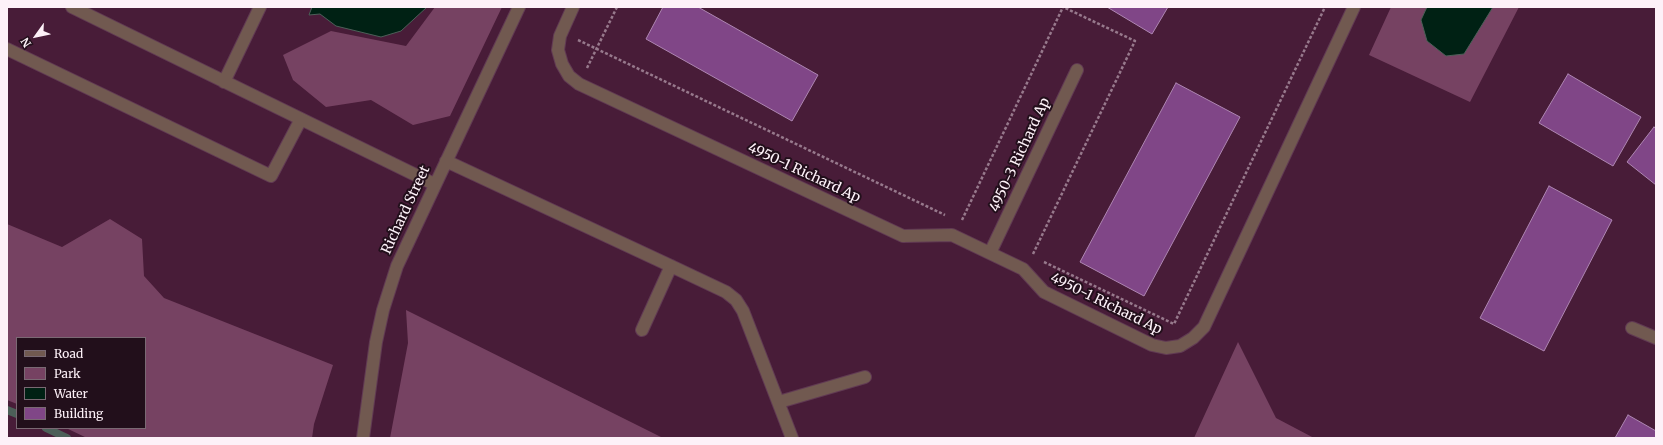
<!DOCTYPE html>
<style>
body{margin:0}
#map{position:relative;width:1663px;height:445px;overflow:hidden;background:#481c38;font-family:Merriweather,serif}
canvas{display:block}
.frame{position:absolute;inset:0;border:8px solid #fdf1f8;pointer-events:none}
.legend{position:absolute;left:16px;top:337px;width:130px;height:92px;box-sizing:border-box;background:#220f1b;border:1px solid #7a6973;margin:0;padding:5px 7px;list-style:none;font-size:12px;color:#fdf1f8}
.legend li{display:flex;align-items:center;gap:8px;height:20px}
.legend b{width:20px;border:1px solid #7a6973}
.north{position:absolute;left:16px;top:16px;width:40px;height:40px;-webkit-text-stroke:3px #220f1b;paint-order:stroke;rotate:237deg;font-size:11px;font-weight:700;line-height:16px;text-align:center;color:#fdf1f8}
.north::after{content:'';display:block;margin:auto;width:14px;height:18px;background:#fdf1f8;clip-path:polygon(50% 0,100% 100%,50% 72%,0 100%)}
</style>
<div id="map">
<canvas width="1663" height="445"></canvas>
<div class="frame"></div>
<ul class="legend">
<li><b style="height:5px;background:#715950"></b>Road</li>
<li><b style="height:11px;background:#764262"></b>Park</li>
<li><b style="height:11px;background:#002114"></b>Water</li>
<li><b style="height:11px;background:#804687"></b>Building</li>
</ul>
<div class="north">N</div>
</div>
<script>
const g = document.querySelector('canvas').getContext('2d');
g.lineJoin = 'round';
function paint(path, color) { g.fillStyle = color; g.fill(path, 'evenodd'); }
const toPath = rows => new Path2D(rows.map(r => 'M' + r).join(''));
function strokePath(path, color, width, dash) { g.strokeStyle = color; g.lineWidth = width; g.lineCap = dash ? 'butt' : 'round'; g.setLineDash(dash || []); g.stroke(path); }
function drawText(font, color, halo, rows, align = 'center') {
  g.font = font + ' Merriweather,serif'; g.lineWidth = 4; g.setLineDash([]); g.textBaseline = 'middle'; g.strokeStyle = halo; g.fillStyle = color; for (const [text, x, y, turn = 0] of rows) {
    g.save(); g.translate(x, y); g.rotate((+turn || 0) * Math.PI / 180); g.textAlign = isNaN(turn) ? turn : align; if (halo) g.strokeText(text, 0, 0); g.fillText(text, 0, 0); g.restore();
  }
}
const green = toPath([
 [435,7,502,7,450,116,413,125,371,100,326,107,293,80,283,55,331,31,406,46],
 [1391,7,1427,7,1421,20,1464,53,1493,7,1519,7,1470,102,1369,55],
 [110,219,142,239,144,276,164,298,333,365,314,424,312,438,87,438,66,428,145,428,145,338,17,338,17,404,7,400,7,224,62,247],
 [406,310,663,438,390,438,408,343],
 [1238,342,1276,418,1314,438,1194,438]
]);
const water = toPath([
 [312,7,427,7,401,31,381,37,336,26,320,14,309,15,312,7],
 [1427,7,1493,7,1464,54,1446,56,1427,41,1421,20,1427,7]
]);
const stream = toPath([
 [7,410,17,414],
 [46,428,67,438]
]);
const building = toPath([
 [663,7,698,7,818,75,792,121,646,39,663,7],
 [1107,7,1168,7,1152,34,1107,7],
 [1568,74,1641,117,1613,166,1539,123,1568,74],
 [1176,83,1240,117,1144,296,1080,262,1176,83],
 [1654,127,1656,129,1656,185,1627,162,1654,127],
 [1549,186,1612,220,1544,351,1480,318,1549,186],
 [1628,415,1656,431,1656,438,1615,438,1628,415]
]);
const path = toPath([
 [578,40,945,215],
 [587,68,617,7],
 [962,220,1063,7],
 [1033,254,1135,41,1063,7],
 [1044,262,1174,324,1325,7]
]);
const minor = toPath([
 [72,7,434,184],
 [573,7,560,36,558,50,562,64,569,76,579,84,903,236,952,235,1023,269,1044,292,1152,345,1166,348,1180,346,1193,338,1204,327,1354,7],
 [7,49,271,176,301,119],
 [224,82,260,7],
 [446,161,671,266,726,292,736,300,743,311,792,438],
 [990,253,1077,70],
 [1632,328,1656,338],
 [642,330,671,266],
 [779,402,865,377],
 [363,438,376,342,383,310,397,266,519,7]
]);
const streetNames = [
 ["4950-3 Richard Ap",1020,155,-65],
 ["4950-1 Richard Ap",804,173,25],
 ["Richard Street",406,210,-65],
 ["4950-1 Richard Ap",1106,304,26]
];
paint(green, '#764262');
paint(water, '#002114');
strokePath(water, '#4c5f58', 1);
strokePath(stream, '#4c5f58', 8);
paint(building, '#804687');
strokePath(building, '#ae86b2', 1);
strokePath(minor, '#613a53', 14);
strokePath(path, '#97798c', 2.5, [3, 2]);
strokePath(minor, '#715950', 12);
drawText('14px', '#fdf1f8', '#220f1b', streetNames);
</script>
